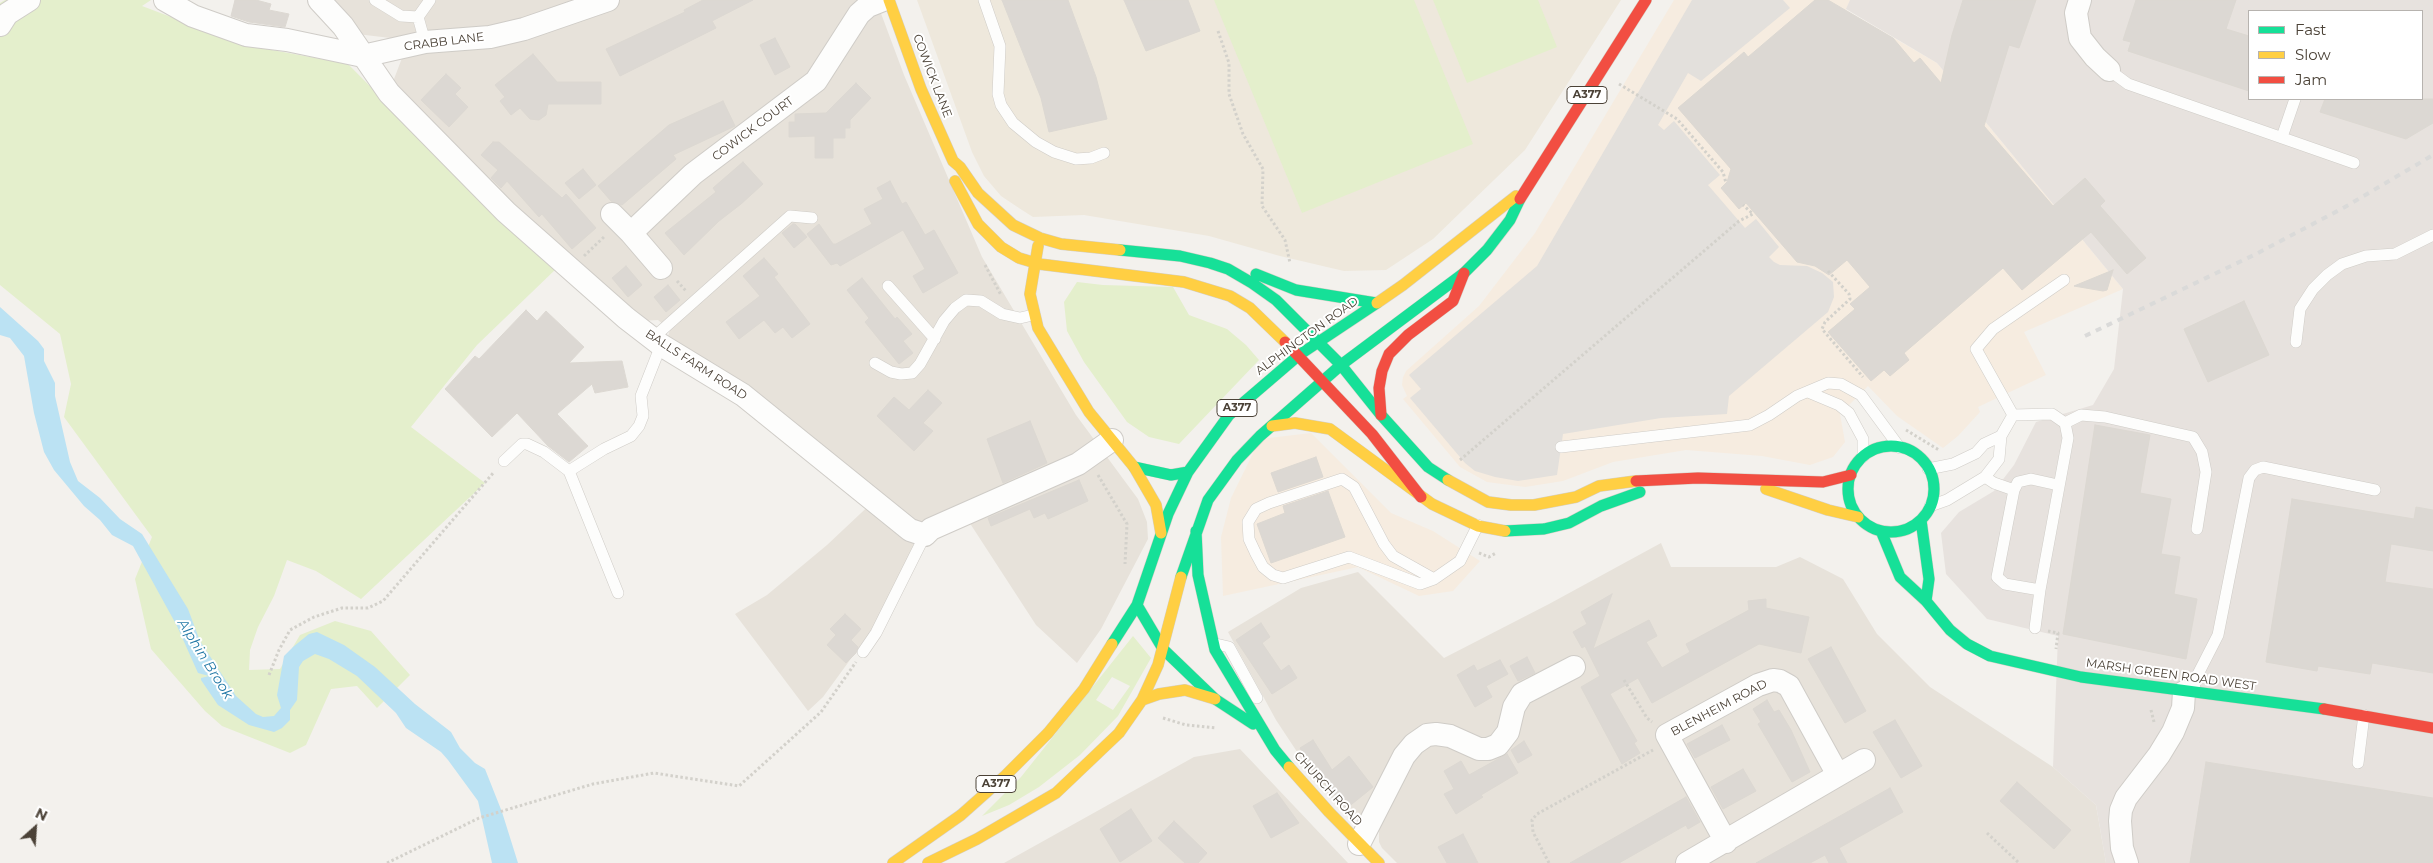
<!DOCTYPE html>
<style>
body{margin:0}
#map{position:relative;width:2433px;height:863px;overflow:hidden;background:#f3f1ed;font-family:Montserrat,sans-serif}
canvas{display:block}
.legend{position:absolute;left:2248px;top:10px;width:175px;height:90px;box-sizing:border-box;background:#fff;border:1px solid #b7b3af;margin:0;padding:6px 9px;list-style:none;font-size:15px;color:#4b4237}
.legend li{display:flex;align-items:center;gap:10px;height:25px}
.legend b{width:25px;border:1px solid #b7b3af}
.north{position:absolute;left:10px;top:803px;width:50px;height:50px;-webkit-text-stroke:4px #fff;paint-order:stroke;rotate:26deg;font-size:14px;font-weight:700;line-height:20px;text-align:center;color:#4b4237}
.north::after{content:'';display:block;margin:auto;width:18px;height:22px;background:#4b4237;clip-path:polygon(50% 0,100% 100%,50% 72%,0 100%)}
</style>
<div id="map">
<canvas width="2433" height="863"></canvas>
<ul class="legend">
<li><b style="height:6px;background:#16e098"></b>Fast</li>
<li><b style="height:6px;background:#ffcf43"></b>Slow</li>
<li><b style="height:6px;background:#f24e42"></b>Jam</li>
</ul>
<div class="north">N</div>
</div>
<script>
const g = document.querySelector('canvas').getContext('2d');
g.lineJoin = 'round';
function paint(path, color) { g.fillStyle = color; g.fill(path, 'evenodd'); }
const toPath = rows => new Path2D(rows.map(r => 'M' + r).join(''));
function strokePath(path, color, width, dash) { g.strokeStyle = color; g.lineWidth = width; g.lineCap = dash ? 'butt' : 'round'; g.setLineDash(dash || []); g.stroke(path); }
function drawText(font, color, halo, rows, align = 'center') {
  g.font = font + ' Montserrat,sans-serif'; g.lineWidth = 4; g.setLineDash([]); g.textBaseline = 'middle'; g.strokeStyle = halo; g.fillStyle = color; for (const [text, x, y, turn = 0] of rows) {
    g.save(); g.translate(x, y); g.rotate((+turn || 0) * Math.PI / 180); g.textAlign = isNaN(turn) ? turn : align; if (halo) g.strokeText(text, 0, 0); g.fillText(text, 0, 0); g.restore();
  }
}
const residential = toPath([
 [323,0,876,0,904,75,982,257,1076,415,1138,499,1147,522,1148,539,1101,629,1077,663,1036,625,960,508,921,528,882,616,823,697,808,711,735,614,767,595,827,545,877,498,672,344,668,336,670,330,658,320,640,321,596,283,391,87,402,58,415,56,407,40,357,34],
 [1661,543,1671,567,1776,567,1800,557,1843,579,1877,634,1930,687,2053,767,2096,805,2106,863,1397,863,1382,848,1379,842,1379,828,1365,817,1355,819,1321,788,1276,720,1228,632,1301,588,1358,572,1444,658,1549,604],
 [1240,749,1348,863,1004,863,1194,757]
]);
const commercial = toPath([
 [1674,0,1850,0,1846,10,1937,63,2123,289,2024,332,2046,375,1978,407,1980,412,1958,436,1943,448,1897,416,1868,386,1840,414,1845,442,1833,457,1810,465,1762,456,1686,450,1613,462,1563,481,1525,487,1487,482,1460,467,1403,399,1407,396,1402,385,1403,377,1406,371,1479,306,1535,233],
 [1311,433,1391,513,1433,531,1480,561,1453,591,1419,596,1358,567,1223,596,1221,537,1231,498,1260,439]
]);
const industrial = toPath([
 [1850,0,2433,0,2433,863,2106,863,2096,805,2053,767,2058,636,1987,619,1946,574,1941,533,1959,512,1994,491,2014,465,2036,422,2093,405,2114,369,2123,289,1937,63,1846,9],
 [2249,11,2422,11,2422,99,2249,99]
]);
const education = toPath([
 [917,0,1621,0,1525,150,1433,239,1386,270,1344,271,1280,256,1209,236,1084,215,1033,217,1022,210,1001,196,984,176,972,152]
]);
const green = toPath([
 [5,0,151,0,142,6,245,45,348,64,449,166,557,268,477,345,411,427,485,483,361,599,316,571,287,560,274,596,258,627,250,650,249,670,280,669,300,635,335,621,371,631,410,675,377,708,357,686,331,689,306,745,290,753,222,726,205,711,151,649,135,579,152,537,64,417,71,384,60,334,0,285,0,3],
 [1214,0,1414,0,1473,144,1302,213],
 [1433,0,1538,0,1557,47,1467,83],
 [1077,282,1103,285,1173,287,1189,315,1227,329,1246,345,1259,360,1179,444,1149,437,1127,422,1084,362,1067,331,1064,302],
 [1133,636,1151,658,1118,716,1080,755,1039,787,1009,805,982,816,1021,777],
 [1112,677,1130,686,1113,710,1096,700]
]);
const parking = toPath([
 [1692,0,1783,0,1790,8,1701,81,1688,73,1658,125,1664,130,1674,121,1720,175,1708,185,1745,228,1756,219,1779,247,1769,257,1774,262,1780,265,1807,266,1822,273,1833,282,1834,297,1828,312,1729,396,1727,414,1661,418,1563,434,1557,475,1518,481,1495,477,1475,471,1465,463,1410,398,1421,389,1409,375,1537,266]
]);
const water = toPath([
 [0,307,38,341,44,349,44,361,55,383,55,396,70,462,78,481,100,498,120,519,142,534,188,609,200,641,236,696,256,714,263,717,274,716,281,708,277,695,284,656,293,647,309,634,317,632,344,645,375,667,415,704,451,732,460,748,475,763,485,769,502,812,518,863,492,863,478,801,448,760,441,752,406,728,396,713,357,676,329,659,315,654,303,661,299,667,297,700,290,710,290,720,282,728,274,732,249,725,218,705,201,680,201,678,209,676,198,673,177,626,133,546,112,535,100,520,84,506,54,470,44,452,34,413,24,356,10,338,0,335]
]);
const building = toPath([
 [235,0,256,0,271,4,269,10,289,14,285,27,249,22,231,16,235,0],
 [703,0,753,0,712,21,716,28,620,76,606,49,685,12,684,10,703,0],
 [1002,0,1068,0,1096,77,1107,119,1049,132,1041,98,1002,0],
 [1124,0,1188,0,1200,31,1146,51,1124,0],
 [1815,0,1828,0,1893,38,1914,63,1920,58,1941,83,1952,35,1963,0,2036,0,2019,48,2009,45,1984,126,2053,206,2085,178,2105,201,2100,206,2146,258,2127,274,2091,232,2022,290,2003,268,1904,353,1909,360,1890,376,1884,370,1871,381,1828,332,1855,309,1850,304,1870,287,1847,260,1829,275,1815,266,1797,262,1746,203,1739,209,1721,188,1727,182,1731,169,1678,108,1744,52,1748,57,1815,0],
 [2136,0,2236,0,2226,29,2249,36,2249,91,2128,51,2131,42,2123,40,2136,0],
 [775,38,790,67,775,75,760,45,775,38],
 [533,54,557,82,601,82,601,104,548,104,546,115,539,120,530,119,520,108,511,115,500,101,505,97,495,85,533,54],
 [446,74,461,88,455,94,468,107,449,127,421,100,446,74],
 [856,83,871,98,850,120,850,128,845,128,845,138,833,138,833,158,815,158,815,136,789,137,789,122,795,122,795,114,826,113,856,83],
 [2325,99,2433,99,2433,123,2406,139,2320,112,2325,99],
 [723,101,735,126,673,155,676,159,622,205,611,201,598,186,669,125,723,101],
 [493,142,499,142,562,198,566,194,596,228,572,249,542,214,539,217,507,181,501,188,491,178,498,170,481,155,493,142],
 [743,162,763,184,741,204,719,221,684,255,665,233,716,192,713,188,743,162],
 [583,169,596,185,579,199,565,183,583,169],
 [890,181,902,204,906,202,925,235,934,230,958,273,923,293,913,276,925,269,903,230,840,266,837,263,831,265,807,234,819,224,833,244,836,244,872,224,864,209,883,199,877,188,890,181],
 [793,224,795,224,807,237,794,248,782,233,793,224],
 [764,258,778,274,774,277,810,324,792,338,783,327,775,333,764,320,739,339,726,322,760,296,743,276,764,258],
 [626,266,642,285,628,297,612,278,626,266],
 [2113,270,2107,290,2103,291,2074,286,2113,270],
 [862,278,895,319,897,317,912,334,903,341,913,353,899,364,865,322,869,318,847,290,862,278],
 [668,285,680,300,666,312,654,297,668,285],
 [2244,301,2269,355,2208,382,2184,329,2244,301],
 [526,310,537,321,546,311,584,347,569,363,622,361,628,387,595,393,592,384,557,414,588,446,569,462,548,446,517,413,492,437,445,389,475,356,479,359,526,310],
 [928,390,942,403,923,423,933,431,914,451,877,416,894,397,909,410,928,390],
 [1030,421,1047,463,1003,483,987,439,1030,421],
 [2095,425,2150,435,2140,493,2171,499,2161,554,2180,557,2174,594,2197,599,2186,659,2063,634,2095,425],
 [1316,457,1323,477,1278,492,1271,473,1316,457],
 [1079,480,1088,501,1048,519,1045,513,1034,518,1030,509,991,526,988,518,1079,480],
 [1328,491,1345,537,1271,563,1257,524,1285,513,1283,506,1328,491],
 [2292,499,2414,519,2416,507,2433,510,2433,551,2391,544,2385,582,2433,589,2433,673,2372,663,2370,674,2318,666,2317,671,2266,662,2292,499],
 [1612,594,1593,649,1649,620,1657,636,1646,642,1662,668,1690,652,1686,644,1749,610,1748,601,1766,599,1766,608,1809,617,1801,653,1759,644,1652,703,1638,678,1610,694,1637,741,1634,743,1640,753,1622,764,1581,687,1600,676,1585,646,1582,648,1573,632,1587,624,1581,612,1612,594],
 [845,614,861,629,851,640,858,647,856,653,846,663,827,645,836,635,830,629,845,614],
 [1261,623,1270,637,1262,643,1281,671,1289,665,1297,678,1272,694,1236,640,1261,623],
 [1831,647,1866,711,1845,723,1808,659,1831,647],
 [1527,657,1535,673,1518,681,1510,666,1527,657],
 [1500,660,1508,674,1486,686,1492,697,1475,707,1457,675,1474,665,1477,671,1500,660],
 [1767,700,1774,712,1779,710,1791,730,1810,772,1792,782,1758,724,1761,722,1753,709,1767,700],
 [1895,720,1922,766,1901,778,1873,732,1895,720],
 [1722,725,1730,740,1695,758,1687,744,1722,725],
 [1313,740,1332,770,1349,756,1373,787,1347,808,1312,769,1300,748,1313,740],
 [1524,741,1532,755,1518,763,1511,750,1524,741],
 [1507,754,1518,773,1481,795,1483,797,1456,814,1444,794,1454,789,1444,771,1461,761,1469,775,1507,754],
 [2206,762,2433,798,2433,863,2190,863,2206,762],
 [1743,769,1756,791,1723,809,1711,787,1743,769],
 [2017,782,2071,830,2054,849,2000,801,2017,782],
 [1890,788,1903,812,1839,848,1847,863,1829,863,1825,855,1810,863,1756,863,1890,788],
 [1277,793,1299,823,1271,838,1253,806,1277,793],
 [1686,797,1700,822,1688,829,1686,825,1619,863,1570,863,1686,797],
 [1131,809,1152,841,1120,862,1100,829,1131,809],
 [1174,821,1207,853,1198,863,1185,863,1158,838,1174,821],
 [1463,834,1478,863,1447,863,1438,847,1463,834]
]);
const path = toPath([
 [1218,31,1229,63,1229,94,1243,134,1263,169,1262,206,1285,240,1290,263],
 [1619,84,1677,119,1723,172,1726,183],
 [584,256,605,236],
 [985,265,1001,295],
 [1828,271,1849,294,1850,299,1825,322,1822,329,1863,377],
 [677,281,686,291],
 [1906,430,1939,450],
 [1460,460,1739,221,1753,214,1743,205],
 [1098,475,1127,524,1125,564],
 [1479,553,1489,557,1496,553],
 [2048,631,2058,633,2056,649],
 [269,675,279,650,290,630,314,617,342,608,368,608,383,601,494,472],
 [1624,680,1647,718,1652,722],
 [2151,710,2154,722],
 [1163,718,1186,725,1216,728],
 [1987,833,2019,863],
 [387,863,479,818,593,784,654,773,739,786,821,712,856,662],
 [1549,863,1533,832,1532,820,1537,814,1653,750]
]);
const lane = toPath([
 [375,0,401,16,418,17],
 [984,0,1000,46,998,94,1001,105,1013,123,1036,142,1054,152,1076,159,1091,158,1104,153],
 [418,17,425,42],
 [418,17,430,0],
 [2109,70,2128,84,2354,163],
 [2282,137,2295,99],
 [888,286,935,339],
 [653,338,790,216,812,218],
 [2296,342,2300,309,2313,289,2327,275,2342,264,2366,256,2395,254,2433,235],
 [875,363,891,372,901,374,912,373,920,364,944,321,955,308,966,300,981,301,1002,314,1020,318,1033,315],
 [1808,392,1839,405,1849,413,1863,439,1863,457],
 [2013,415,1976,349,1993,329,2064,280],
 [2065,423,2081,415,2105,417,2193,437,2202,452,2206,472,2197,529],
 [1561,447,1750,425,1769,415,1797,396,1828,383,1841,384,1861,395,1900,448],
 [504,461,522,444,527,444,544,452,569,471,618,593],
 [1928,469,1953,464,1976,453,1984,444,2001,436],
 [569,471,604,449,631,436,639,426,643,416,641,396,661,345],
 [1985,477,1994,483,2014,490],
 [1930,506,1947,500,1985,477,1999,459,2001,436,2013,415,2052,414,2065,423,2068,438,2040,590,2035,628],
 [1434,579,1393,556,1384,544,1354,487,1342,479,1269,503,1256,509,1248,522,1249,539,1256,554,1263,567,1273,575,1283,578,1349,557,1420,584,1434,579,1460,561,1478,525],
 [2040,590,2005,584,1997,577,2014,490,2018,482,2031,479,2058,485],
 [1216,644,1229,647,1257,698],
 [863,652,876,633,925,535],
 [2193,691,2197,676,2218,635,2249,478,2255,470,2263,467,2375,490],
 [2358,763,2364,715]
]);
const street = toPath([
 [165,0,193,16,246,35,287,40,363,56,425,42,490,37,524,29,608,0],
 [319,0,343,26,389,93,506,212,626,318,661,345,743,395,910,530,925,535,931,529,1078,464,1112,440],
 [2080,0,2076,13,2080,38,2095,57,2109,70],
 [0,25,7,14,29,0],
 [612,214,631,233,693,174,816,81,859,14,868,6,883,0],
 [631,233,661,268],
 [1726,842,1667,735,1758,685,1773,680,1780,681,1789,686,1795,697,1838,775],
 [1359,844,1404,756,1414,744,1427,735,1436,734,1450,736,1479,749,1488,749,1498,745,1508,732,1514,707,1522,694,1574,667],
 [1687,863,1864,760],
 [2127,863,2122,848,2120,821,2121,810,2126,798,2159,755,2173,732,2183,708,2184,692]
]);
const fast = toPath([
 [1120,250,1180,256,1210,263,1228,269,1252,283,1276,300,1341,365,1381,415,1428,467,1448,480],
 [1256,274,1296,290,1376,303],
 '1848 489a43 43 0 1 1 86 0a43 43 0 1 1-86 0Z',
 [1134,467,1171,475,1188,472],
 [1921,520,1929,579,1926,601],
 [1196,531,1198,575,1215,650,1275,750,1289,767],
 [1505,531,1544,529,1569,523,1601,506,1640,492],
 [1881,531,1900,577,1926,601,1950,630,1967,644,1990,656,2081,677,2324,709],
 [1181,577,1208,500,1237,460,1260,436,1341,365,1464,273,1487,250,1510,220,1520,199],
 [1137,605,1163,649,1215,699,1253,724],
 [1112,644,1137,605,1168,514,1188,472,1229,415,1299,355,1377,303]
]);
const slow = toPath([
 [889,0,921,89,953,161,960,167,978,193,1013,225,1040,238,1061,244,1120,250],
 [955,181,978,224,1001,247,1019,258,1039,264,1184,282,1230,296,1250,308,1285,342],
 [1038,246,1030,294,1038,328,1089,412,1134,467,1156,505,1161,533],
 [1377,303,1403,285,1516,196],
 [1272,426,1295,423,1330,429,1432,504,1478,526,1505,531],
 [1448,480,1488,502,1511,505,1534,505,1576,497,1599,486,1636,481],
 [1766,489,1828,510,1858,517],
 [1142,700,1159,694,1185,690,1215,699],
 [1289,767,1329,812,1379,863],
 [893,863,961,815,1006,775,1048,733,1084,689,1112,644],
 [928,863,977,839,1056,793,1119,733,1142,700,1158,665,1181,577]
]);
const jam = toPath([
 [1520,199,1646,0],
 [1285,342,1372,434,1421,497],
 [1381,415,1379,388,1382,371,1389,354,1408,335,1453,301,1464,273],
 [1636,481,1698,478,1823,482,1851,475],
 [2324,709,2433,728]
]);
const rail = toPath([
 [2085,336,2256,254,2345,207,2433,155]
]);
const shields = [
 [1587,95,40],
 [1237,408,40],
 [996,784,40]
];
const shieldNames = [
 ["A377",1587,95],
 ["A377",1237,408],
 ["A377",996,784]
];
const streetNames = [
 ["CRABB LANE",444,42,-7],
 ["COWICK LANE",932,76,69],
 ["COWICK COURT",753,129,-37],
 ["ALPHINGTON ROAD",1307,336,-36],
 ["BALLS FARM ROAD",696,365,33],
 ["MARSH GREEN ROAD WEST",2171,675,8],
 ["BLENHEIM ROAD",1719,708,-28],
 ["CHURCH ROAD",1328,789,48]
];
const waterNames = [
 ["Alphin Brook",205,659,58]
];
paint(residential, '#e7e2da');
paint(commercial, '#f6ece0');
paint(industrial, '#e7e2de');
paint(education, '#eee8dc');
paint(green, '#e4efcc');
paint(parking, '#e3e0dc');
paint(water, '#bbe2f3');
paint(building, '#dcd8d3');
strokePath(building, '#dcd8d2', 1);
strokePath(lane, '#cfccc7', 12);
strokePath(street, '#cfccc7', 24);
strokePath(fast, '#d4cfc5', 12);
strokePath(slow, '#d4cfc5', 12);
strokePath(jam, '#d4cfc5', 12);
strokePath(path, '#d3d1cb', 3, [2.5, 2.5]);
strokePath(lane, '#fdfdfc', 11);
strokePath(street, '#fdfdfc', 22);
strokePath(fast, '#16e098', 11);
strokePath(slow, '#ffcf43', 11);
strokePath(jam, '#f24e42', 11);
strokePath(rail, '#dadad9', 4, [6, 6]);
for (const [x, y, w] of shields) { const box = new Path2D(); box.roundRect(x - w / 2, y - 8.5, w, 17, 4); g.fillStyle = '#fff'; g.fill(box); strokePath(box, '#4b4237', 1); }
drawText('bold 11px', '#4b4237', null, shieldNames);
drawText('12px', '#4b4237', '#fff', streetNames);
drawText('italic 14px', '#247aa7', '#fff', waterNames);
</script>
